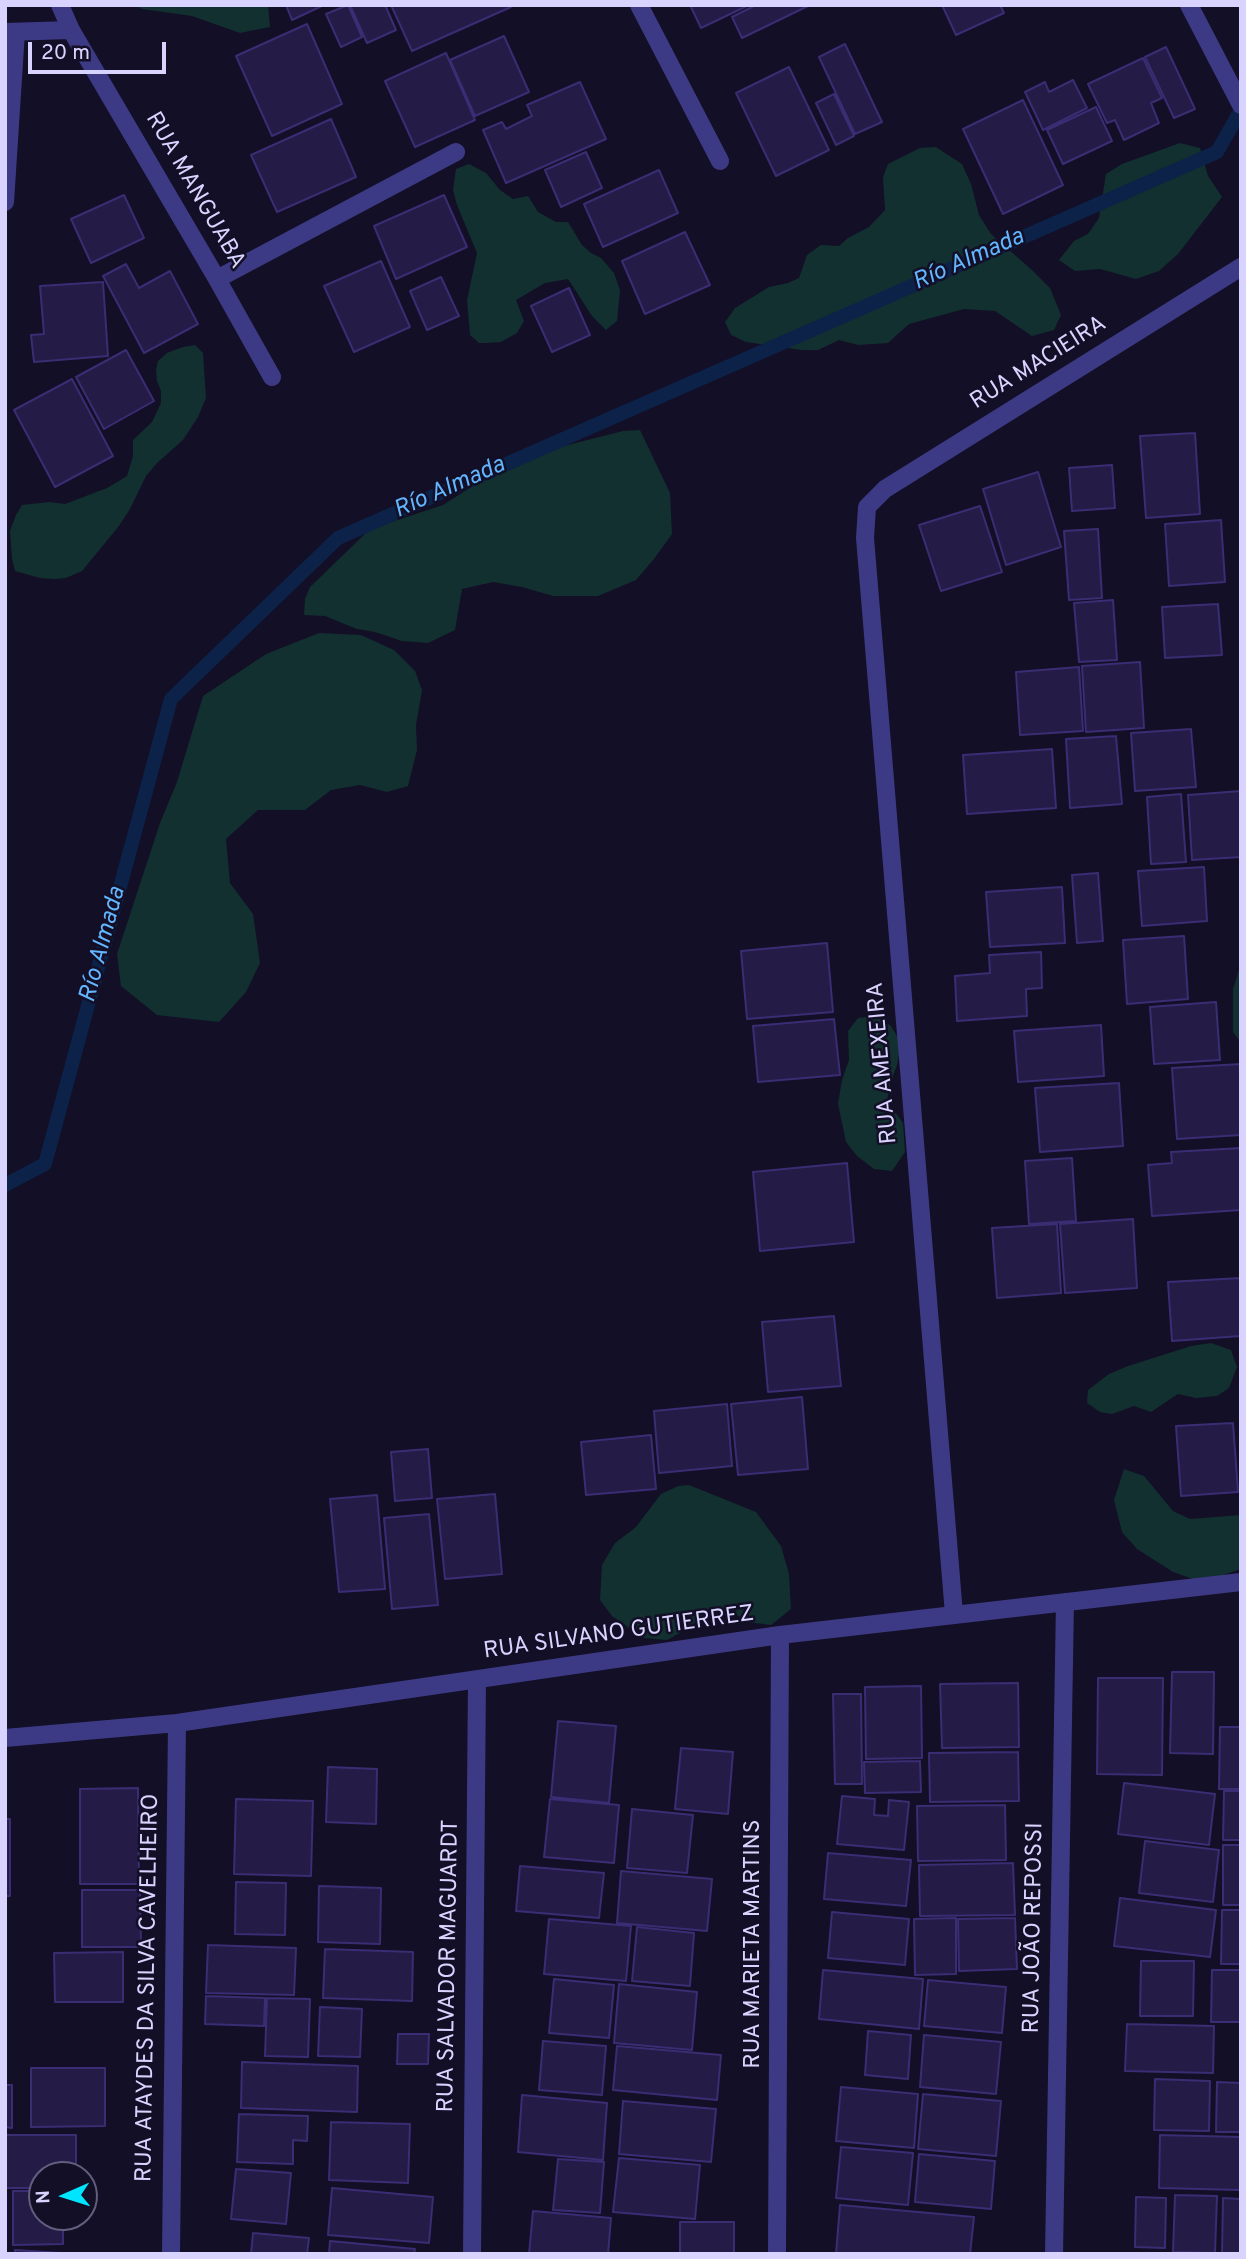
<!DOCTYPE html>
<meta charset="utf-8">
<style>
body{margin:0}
#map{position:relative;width:1246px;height:2259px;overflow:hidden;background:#130f26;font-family:Overpass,sans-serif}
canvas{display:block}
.frame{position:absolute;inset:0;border:7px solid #d9d4ff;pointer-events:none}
.north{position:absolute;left:28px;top:2161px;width:70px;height:70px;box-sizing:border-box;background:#130f26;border:2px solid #625e7d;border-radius:50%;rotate:267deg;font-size:19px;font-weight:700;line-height:28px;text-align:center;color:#d9d4ff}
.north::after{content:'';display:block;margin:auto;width:24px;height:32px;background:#00e5ff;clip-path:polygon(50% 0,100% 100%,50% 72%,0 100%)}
.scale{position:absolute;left:28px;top:42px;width:138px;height:32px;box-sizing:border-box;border:4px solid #d9d4ff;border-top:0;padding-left:9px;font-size:21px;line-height:24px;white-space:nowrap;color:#d9d4ff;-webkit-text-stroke:5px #130f26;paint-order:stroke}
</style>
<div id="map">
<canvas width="1246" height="2259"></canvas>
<div class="frame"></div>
<div class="north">N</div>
<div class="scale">20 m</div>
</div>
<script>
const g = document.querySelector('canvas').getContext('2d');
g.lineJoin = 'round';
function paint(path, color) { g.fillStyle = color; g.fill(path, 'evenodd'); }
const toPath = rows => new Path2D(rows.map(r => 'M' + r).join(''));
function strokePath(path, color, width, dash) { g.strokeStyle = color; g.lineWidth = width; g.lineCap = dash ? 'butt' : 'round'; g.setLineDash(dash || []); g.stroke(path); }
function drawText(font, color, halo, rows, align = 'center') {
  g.font = font + ' Overpass,sans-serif'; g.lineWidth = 5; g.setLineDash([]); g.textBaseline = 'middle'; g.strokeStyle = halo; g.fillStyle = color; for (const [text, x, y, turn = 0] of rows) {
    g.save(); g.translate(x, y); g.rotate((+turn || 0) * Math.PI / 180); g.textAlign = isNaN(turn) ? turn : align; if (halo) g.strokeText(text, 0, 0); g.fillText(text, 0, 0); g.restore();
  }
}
const green = toPath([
 [135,5,268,5,270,27,240,33,192,16,142,9],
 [1180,143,1200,148,1208,176,1222,197,1178,254,1159,271,1136,279,1100,269,1075,271,1059,260,1074,241,1088,234,1099,218,1106,174,1122,164],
 [936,147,962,164,971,184,979,215,991,234,1032,270,1050,288,1061,315,1054,330,1032,336,995,311,964,309,909,324,888,343,858,345,839,340,818,350,802,350,746,342,731,335,725,322,735,308,769,287,788,283,799,278,807,255,821,245,839,246,848,238,869,227,885,210,883,177,888,164,920,148],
 [469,164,486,173,500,190,513,199,528,196,538,212,556,222,568,222,582,245,591,253,601,258,614,273,620,290,617,321,606,330,592,316,568,279,545,283,516,300,524,321,517,333,501,342,486,343,479,343,470,335,467,300,477,253,457,205,453,190,456,169],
 [195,345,203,353,206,398,198,417,183,440,157,463,146,476,130,509,119,526,82,571,66,578,54,579,40,578,15,571,12,559,10,531,16,515,22,505,49,502,65,504,107,488,127,476,133,456,133,440,152,422,161,403,161,391,157,381,156,370,158,361,167,353,183,347],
 [640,430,670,493,672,534,654,559,636,580,598,596,553,596,522,587,493,582,462,589,455,630,428,643,402,641,375,632,357,629,325,616,304,615,305,599,310,587,370,529,443,505,487,477,505,461,623,431],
 [319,633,361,635,394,650,415,671,422,690,416,725,417,750,408,786,387,792,360,785,331,790,305,810,258,810,226,839,230,883,253,914,260,963,246,992,219,1022,157,1015,121,986,117,954,160,823,177,782,203,696,266,654],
 [1241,963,1241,1043,1233,1032,1233,989],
 [876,1016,891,1026,901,1043,897,1065,890,1084,887,1101,903,1123,905,1152,892,1171,874,1169,857,1156,846,1142,838,1104,842,1080,849,1060,848,1031,858,1018],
 [1211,1343,1231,1350,1237,1367,1229,1388,1217,1396,1196,1398,1178,1394,1151,1412,1134,1406,1112,1414,1100,1412,1087,1403,1088,1390,1109,1374,1128,1366,1191,1346],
 [1124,1469,1144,1476,1173,1511,1190,1519,1241,1515,1241,1569,1217,1577,1196,1580,1173,1572,1137,1549,1122,1532,1114,1500],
 [689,1485,756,1512,781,1546,789,1574,791,1609,771,1625,748,1622,729,1610,711,1608,689,1628,667,1640,644,1638,612,1616,600,1600,602,1565,615,1543,636,1527,661,1494,678,1486]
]);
const stream = toPath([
 [5,1185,45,1164,171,699,338,538,1217,152,1238,115]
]);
const building = toPath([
 [286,5,324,5,292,20,286,5],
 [348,5,362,37,341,47,326,14,348,5],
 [350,5,385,5,396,30,367,43,350,5],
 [391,5,510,5,511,7,412,51,391,5],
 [690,5,749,5,701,28,690,5],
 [756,5,810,5,742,38,732,17,756,5],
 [942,5,1000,5,1004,13,956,35,942,5],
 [307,24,342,104,272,136,236,56,307,24],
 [504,36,529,92,475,116,450,60,504,36],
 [845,44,882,122,855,134,819,57,845,44],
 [1166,47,1195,109,1174,118,1145,57,1166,47],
 [446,53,475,120,415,147,385,81,446,53],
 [1143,58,1162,98,1151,103,1159,123,1124,140,1115,120,1107,123,1088,84,1143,58],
 [789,67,829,150,776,176,736,93,789,67],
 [1073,80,1087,108,1043,130,1025,92,1045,82,1049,92,1073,80],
 [580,82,606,139,506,183,483,130,502,122,506,129,532,116,527,105,580,82],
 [834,94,854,136,836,145,816,103,834,94],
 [1023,100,1063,185,1003,214,963,129,1023,100],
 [1096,107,1112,141,1063,164,1047,130,1096,107],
 [331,119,356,177,277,212,251,155,331,119],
 [586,152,602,188,561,207,545,170,586,152],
 [659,170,678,213,603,247,584,204,659,170],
 [124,195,144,238,91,263,71,219,124,195],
 [444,195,467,247,396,279,374,226,444,195],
 [685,232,710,285,645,314,622,261,685,232],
 [381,261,410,327,354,352,324,286,381,261],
 [126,264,139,288,170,271,198,324,144,353,103,276,126,264],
 [441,277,459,316,427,330,410,291,441,277],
 [103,282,108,356,34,362,31,335,44,334,40,286,103,282],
 [569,288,590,335,552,352,531,306,569,288],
 [126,350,154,401,104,429,76,377,126,350],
 [72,379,113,456,55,487,14,410,72,379],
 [1195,433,1200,514,1146,518,1140,436,1195,433],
 [1112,465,1115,508,1072,511,1069,468,1112,465],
 [1038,472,1061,547,1006,565,983,489,1038,472],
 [980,506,1002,572,941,591,919,525,980,506],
 [1221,520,1225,582,1169,586,1165,524,1221,520],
 [1098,529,1102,598,1069,600,1064,531,1098,529],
 [1113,600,1117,660,1079,662,1074,603,1113,600],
 [1218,604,1222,655,1165,658,1162,607,1218,604],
 [1140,662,1144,728,1086,732,1082,666,1140,662],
 [1079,667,1083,731,1020,735,1016,672,1079,667],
 [1191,729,1196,787,1135,791,1131,733,1191,729],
 [1116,736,1122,804,1070,808,1066,739,1116,736],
 [1052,749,1056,808,967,814,963,755,1052,749],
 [1241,791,1241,857,1192,860,1188,795,1241,791],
 [1181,794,1186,862,1151,864,1147,797,1181,794],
 [1204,867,1207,921,1142,926,1138,871,1204,867],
 [1098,873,1103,941,1077,943,1072,875,1098,873],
 [1062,887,1065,943,990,947,986,892,1062,887],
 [1184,936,1188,999,1127,1004,1123,940,1184,936],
 [827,943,833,1012,747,1019,741,951,827,943],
 [1041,952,1042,988,1026,989,1027,1016,957,1021,955,976,990,973,989,955,1041,952],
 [1216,1002,1220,1060,1154,1064,1150,1007,1216,1002],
 [834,1019,840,1075,758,1082,753,1026,834,1019],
 [1101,1025,1104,1076,1018,1082,1014,1031,1101,1025],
 [1241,1064,1241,1135,1177,1139,1172,1068,1241,1064],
 [1119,1083,1123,1146,1040,1152,1035,1088,1119,1083],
 [1241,1148,1241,1210,1152,1216,1148,1165,1172,1163,1171,1152,1241,1148],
 [1072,1158,1076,1221,1029,1224,1025,1161,1072,1158],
 [847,1163,854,1242,760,1251,753,1172,847,1163],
 [1133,1219,1137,1288,1065,1293,1060,1224,1133,1219],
 [1057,1224,1061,1293,997,1298,992,1228,1057,1224],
 [1241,1278,1241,1336,1172,1341,1168,1282,1241,1278],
 [834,1316,841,1386,768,1392,762,1322,834,1316],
 [802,1397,808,1469,738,1475,731,1404,802,1397],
 [727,1404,732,1466,659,1473,654,1411,727,1404],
 [1233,1423,1238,1492,1181,1496,1176,1426,1233,1423],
 [651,1435,656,1489,586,1495,581,1442,651,1435],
 [428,1449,432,1498,395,1501,391,1452,428,1449],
 [495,1494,502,1574,445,1579,437,1499,495,1494],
 [377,1495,385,1589,339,1592,330,1499,377,1495],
 [429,1514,438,1605,392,1609,384,1518,429,1514],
 [1172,1672,1214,1672,1213,1754,1170,1753,1172,1672],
 [1098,1678,1163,1678,1162,1775,1097,1774,1098,1678],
 [1018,1683,1019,1747,942,1748,940,1684,1018,1683],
 [921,1686,922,1758,866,1759,865,1687,921,1686],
 [833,1694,861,1694,862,1784,835,1784,833,1694],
 [558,1721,616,1726,609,1803,551,1797,558,1721],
 [1220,1727,1241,1727,1241,1789,1219,1789,1220,1727],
 [681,1748,733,1752,728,1814,675,1809,681,1748],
 [1018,1752,1019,1801,930,1802,929,1753,1018,1752],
 [920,1761,921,1792,865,1793,864,1762,920,1761],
 [328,1767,377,1769,376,1824,326,1822,328,1767],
 [1124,1783,1215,1794,1209,1845,1118,1834,1124,1783],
 [138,1788,139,1884,80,1884,80,1789,138,1788],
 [1224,1791,1241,1791,1241,1840,1223,1840,1224,1791],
 [842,1796,875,1799,874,1815,888,1816,889,1800,909,1802,904,1850,837,1844,842,1796],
 [236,1799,313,1801,311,1876,234,1874,236,1799],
 [550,1799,619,1805,614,1863,544,1857,550,1799],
 [1005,1805,1006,1860,918,1861,917,1806,1005,1805],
 [632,1809,693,1815,687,1873,627,1868,632,1809],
 [5,1819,10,1819,10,1896,5,1896,5,1819],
 [1145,1841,1219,1850,1213,1902,1139,1893,1145,1841],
 [1223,1845,1241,1845,1241,1905,1223,1905,1223,1845],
 [828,1853,911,1860,906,1906,824,1899,828,1853],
 [1013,1863,1015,1915,920,1916,919,1865,1013,1863],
 [520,1866,604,1873,599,1918,516,1911,520,1866],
 [621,1871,712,1879,707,1931,617,1923,621,1871],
 [236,1882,286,1883,285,1935,235,1934,236,1882],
 [319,1886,381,1888,380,1944,318,1942,319,1886],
 [82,1890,140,1890,141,1947,82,1947,82,1890],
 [1120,1898,1216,1910,1210,1957,1114,1946,1120,1898],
 [1222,1910,1241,1910,1241,1964,1221,1964,1222,1910],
 [832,1912,909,1919,905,1965,828,1958,832,1912],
 [956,1918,956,1974,915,1975,914,1919,956,1918],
 [1015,1918,1017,1969,959,1971,958,1919,1015,1918],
 [549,1919,631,1926,626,1981,544,1974,549,1919],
 [637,1927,694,1933,690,1986,632,1981,637,1927],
 [208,1945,296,1948,294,1995,206,1993,208,1945],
 [325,1949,413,1952,412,2001,323,1998,325,1949],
 [123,1952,123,2002,55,2002,54,1953,123,1952],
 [1141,1961,1194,1961,1193,2016,1140,2016,1141,1961],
 [823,1970,923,1979,919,2029,819,2019,823,1970],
 [1212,1970,1241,1970,1241,2022,1211,2022,1212,1970],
 [554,1979,614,1985,609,2038,549,2033,554,1979],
 [928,1980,1006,1987,1002,2033,924,2026,928,1980],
 [619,1984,697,1992,692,2050,614,2043,619,1984],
 [206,1996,265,1998,264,2026,205,2024,206,1996],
 [267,1998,310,1999,308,2057,265,2056,267,1998],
 [320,2007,362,2009,360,2057,318,2056,320,2007],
 [1127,2024,1214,2026,1213,2073,1125,2071,1127,2024],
 [868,2031,911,2035,908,2079,865,2075,868,2031],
 [398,2034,429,2034,428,2064,397,2064,398,2034],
 [924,2035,1001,2042,996,2094,920,2087,924,2035],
 [543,2041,606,2046,602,2095,539,2090,543,2041],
 [617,2046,721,2055,717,2100,613,2090,617,2046],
 [242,2062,358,2066,357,2112,241,2108,242,2062],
 [31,2068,105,2068,105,2126,31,2127,31,2068],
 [1155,2079,1210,2081,1209,2131,1154,2130,1155,2079],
 [1217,2082,1241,2083,1241,2132,1216,2132,1217,2082],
 [5,2085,12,2085,12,2128,5,2127,5,2085],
 [841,2087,918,2094,914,2148,836,2141,841,2087],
 [923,2094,1001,2101,996,2156,918,2149,923,2094],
 [522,2095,607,2103,603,2160,518,2152,522,2095],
 [623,2101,716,2109,711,2162,619,2154,623,2101],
 [239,2114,308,2116,307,2141,293,2140,293,2164,237,2162,239,2114],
 [331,2122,410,2124,408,2183,329,2180,331,2122],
 [5,2135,76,2135,76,2175,42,2175,42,2188,5,2188,5,2135],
 [1160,2135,1241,2137,1241,2190,1159,2188,1160,2135],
 [841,2147,913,2153,908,2205,836,2198,841,2147],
 [919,2154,995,2161,991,2209,915,2202,919,2154],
 [619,2158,700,2165,695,2219,613,2212,619,2158],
 [558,2159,604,2162,600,2213,553,2210,558,2159],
 [236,2169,291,2173,286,2224,231,2219,236,2169],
 [332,2188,433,2197,429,2243,328,2235,332,2188],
 [13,2191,42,2191,42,2217,63,2217,63,2244,13,2245,13,2191],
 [1175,2195,1217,2196,1215,2253,1173,2252,1175,2195],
 [1136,2197,1166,2198,1165,2248,1135,2247,1136,2197],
 [1223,2198,1241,2199,1241,2254,1222,2254,1223,2198],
 [840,2205,974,2217,970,2254,836,2254,840,2205],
 [533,2211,611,2218,608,2254,529,2254,533,2211],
 [680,2222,734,2222,734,2254,680,2254,680,2222],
 [253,2233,309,2238,307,2254,251,2254,253,2233],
 [330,2241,415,2249,414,2254,329,2254,330,2241],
 [15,2250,76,2254,15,2254,15,2250]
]);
const street = toPath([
 [639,5,720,161],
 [1189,5,1241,105],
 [71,30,217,279,272,377],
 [5,32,71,30,60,5],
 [5,202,16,32],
 [217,279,456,152],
 [954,1614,865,538,867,507,885,489,1241,267],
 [5,1738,177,1723,780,1635,1241,1582],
 [171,2254,177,1723],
 [472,2254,477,1679],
 [777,2254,780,1635],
 [1054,2254,1065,1602]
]);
const streetNames = [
 ["RUA MANGUABA",194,191,60],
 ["RUA MACIEIRA",1039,364,-32],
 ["RUA AMEXEIRA",884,1063,-95],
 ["RUA SILVANO GUTIERREZ",619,1634,-8],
 ["RUA JOÃO REPOSSI",1035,1928,-89],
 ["RUA MARIETA MARTINS",754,1944,-90],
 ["RUA SALVADOR MAGUARDT",450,1966,-89],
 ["RUA ATAYDES DA SILVA CAVELHEIRO",149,1988,-89]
];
const waterNames = [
 ["Río Almada",969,261,-24],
 ["Río Almada",450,489,-24],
 ["Río Almada",104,945,-75]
];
paint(green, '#12302f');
strokePath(stream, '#0c2248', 14);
paint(building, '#241b47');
strokePath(building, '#3b2d73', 2);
strokePath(street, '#3d3a85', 18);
drawText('23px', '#d9d4ff', '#130f26', streetNames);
drawText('italic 24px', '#62b6ff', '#130f26', waterNames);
</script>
